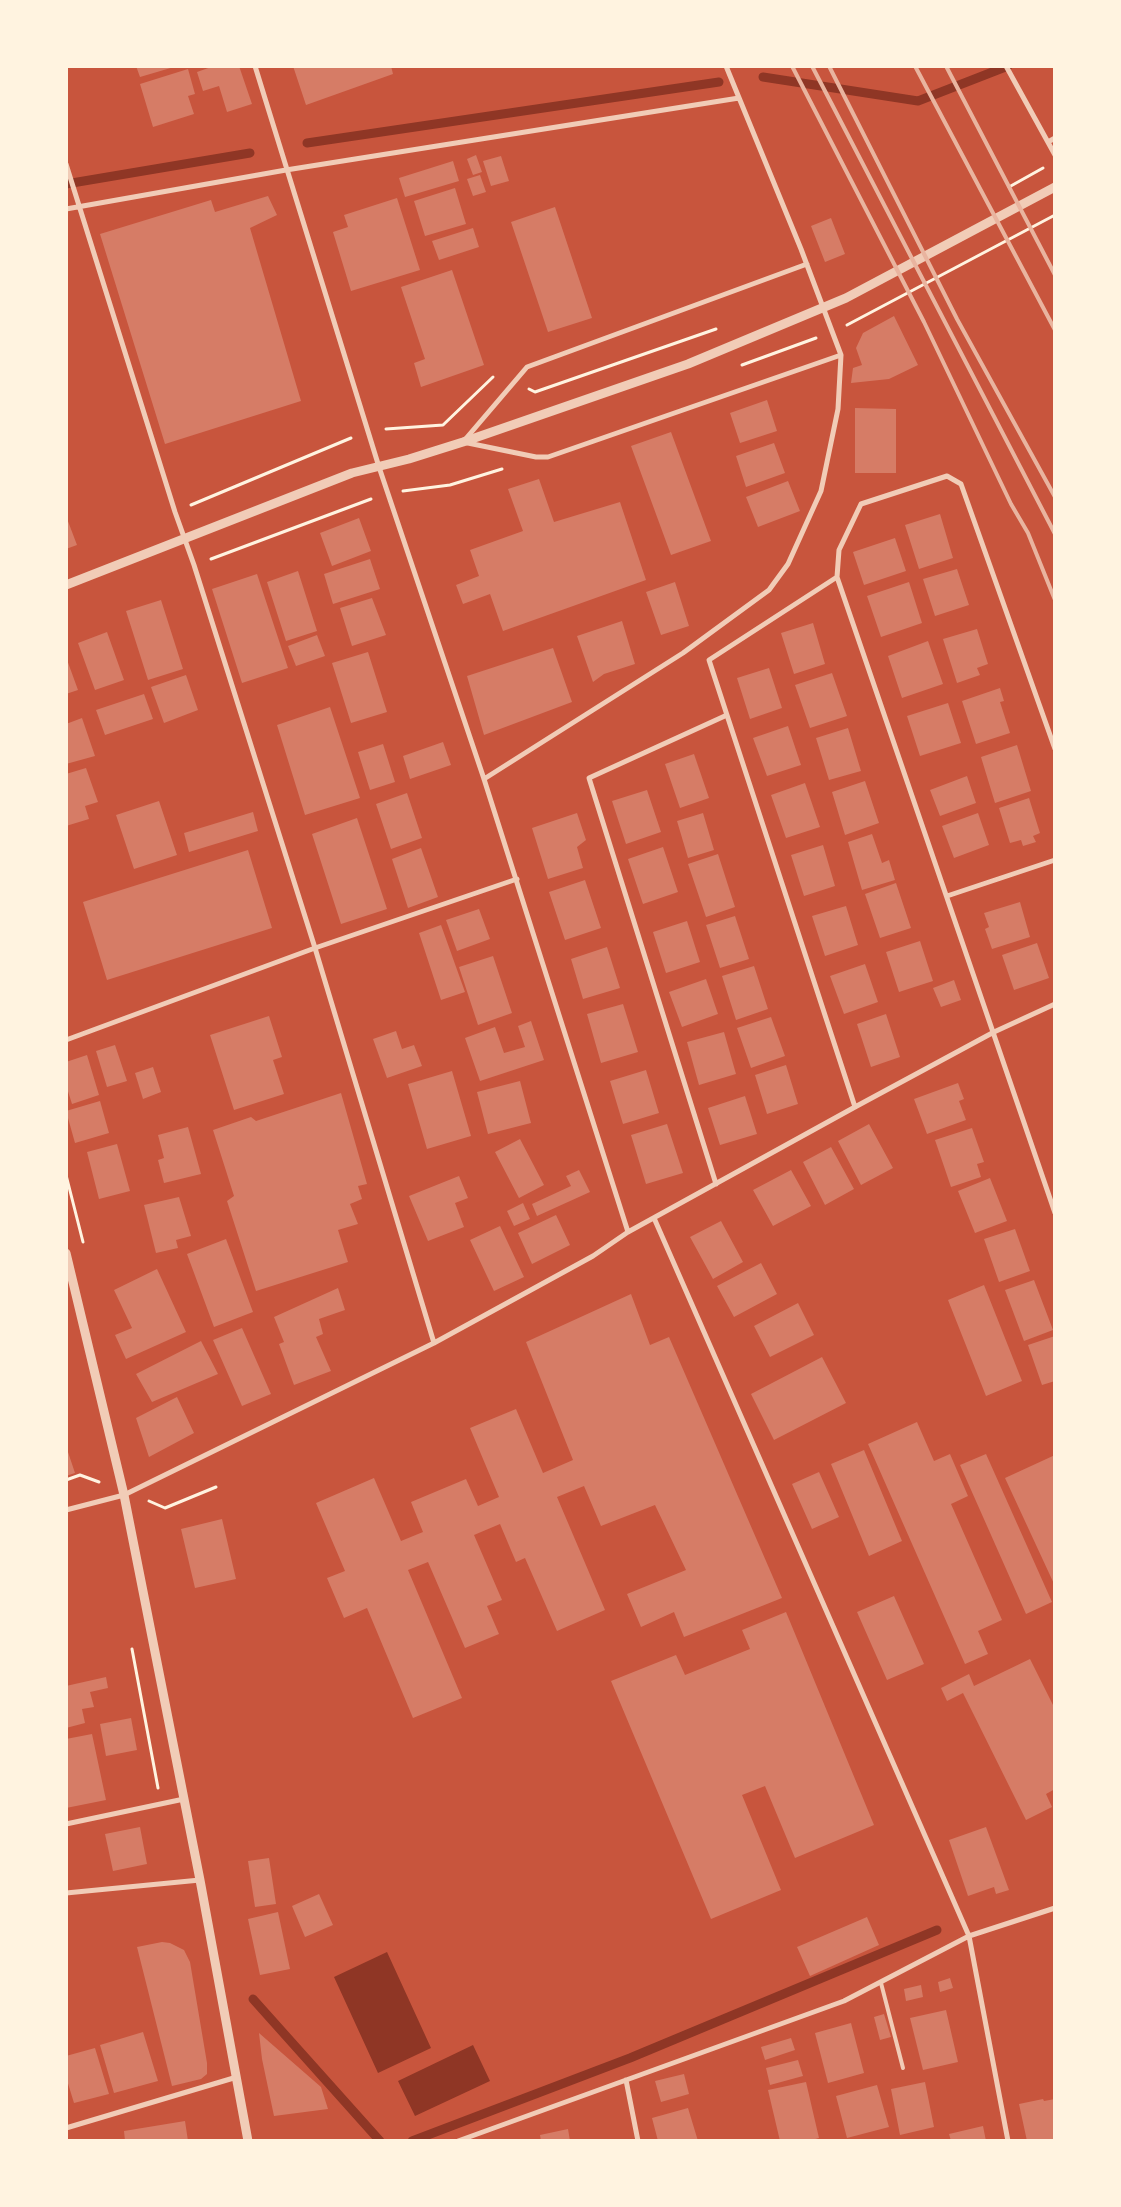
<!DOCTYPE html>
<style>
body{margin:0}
#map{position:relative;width:1121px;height:2207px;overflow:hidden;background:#c8553d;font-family:"Space Grotesk",sans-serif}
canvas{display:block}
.frame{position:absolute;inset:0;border:68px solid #fff3e0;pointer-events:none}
</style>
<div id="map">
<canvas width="1121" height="2207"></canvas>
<div class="frame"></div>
</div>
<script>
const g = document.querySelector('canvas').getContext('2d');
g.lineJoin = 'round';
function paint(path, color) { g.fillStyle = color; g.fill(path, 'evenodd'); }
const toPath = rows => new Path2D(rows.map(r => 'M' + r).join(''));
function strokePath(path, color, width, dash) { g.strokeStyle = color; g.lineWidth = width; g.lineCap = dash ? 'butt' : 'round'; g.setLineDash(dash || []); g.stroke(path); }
const water = toPath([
 [387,1952,431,2048,378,2073,334,1977],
 [473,2045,490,2081,415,2116,398,2081]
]);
const stream = toPath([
 [763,77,918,101,1008,66],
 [307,143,719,82],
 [66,184,250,153],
 [253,1999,380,2141],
 [412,2141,630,2058,937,1930]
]);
const building = toPath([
 [136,66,174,66,174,67,140,77],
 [214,66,239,66,252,104,227,112,219,86,203,91,197,72],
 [293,66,391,66,393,74,306,105],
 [188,69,195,94,188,96,194,114,153,127,140,84],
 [476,155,482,172,473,175,467,159],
 [501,156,509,181,491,186,483,161],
 [453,161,459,181,405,197,399,178],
 [480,175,486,192,473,196,467,179],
 [455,188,466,224,425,236,414,201],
 [268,196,277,215,250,228,301,401,165,444,100,234,211,200,215,212],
 [397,198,420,270,351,291,333,232,348,227,344,215],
 [555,207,592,318,548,332,511,222],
 [831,218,845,254,825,262,811,226],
 [473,228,479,247,439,260,432,241],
 [452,270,484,365,421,387,414,363,425,359,401,287],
 [894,316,918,365,889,379,851,383,853,368,862,365,856,348,863,333],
 [767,400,777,431,740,443,730,413],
 [855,408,896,409,896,473,855,473],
 [671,432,711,541,671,555,631,446],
 [774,443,785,473,746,487,736,456],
 [539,479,554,522,620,502,646,580,503,631,490,594,463,604,456,585,479,576,470,550,523,531,508,489],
 [788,481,800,511,758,527,746,497],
 [940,514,953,558,919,569,905,525],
 [66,516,77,545,66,549],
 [359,518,371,551,332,566,320,533],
 [895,538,906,571,864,585,853,552],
 [370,559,380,589,333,604,324,574],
 [957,569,969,605,935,616,923,579],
 [298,571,317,631,286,641,267,582],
 [257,574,288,668,242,683,212,589],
 [675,582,689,626,661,635,646,592],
 [909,582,922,623,881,637,867,596],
 [372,598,386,635,352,646,340,608],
 [161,600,183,669,148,680,126,611],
 [622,621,635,664,604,674,593,682,577,636],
 [813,623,825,664,794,674,781,633],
 [977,629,988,664,977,668,980,675,957,683,943,639],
 [107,632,124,680,95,690,78,643],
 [317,635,325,656,296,666,288,646],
 [928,641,943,684,902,698,888,656],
 [553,648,572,702,484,735,467,676],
 [368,652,387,712,351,723,332,663],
 [66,657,78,690,66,694],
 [769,668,782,708,750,719,737,678],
 [832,673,847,716,810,728,795,685],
 [186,675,198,710,164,723,151,687],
 [1000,688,1004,701,1000,702,1010,733,976,744,962,701],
 [144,694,153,719,105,735,96,710],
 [948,703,961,743,920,756,907,716],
 [330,707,360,798,305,815,277,725],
 [82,718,95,756,66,764,66,724],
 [788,726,801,765,767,776,753,738],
 [848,728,861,771,829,780,816,738],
 [443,742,451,765,410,779,403,756],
 [383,744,395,782,370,790,358,752],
 [1017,745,1031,791,995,803,981,757],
 [694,754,709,798,680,808,665,764],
 [86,768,98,802,85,806,89,819,66,826,66,774],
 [967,776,976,803,940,816,930,790],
 [865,781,879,823,845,835,832,792],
 [805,783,820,827,786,838,771,795],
 [647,790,661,832,626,844,612,801],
 [407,793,422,838,391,849,376,804],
 [1029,798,1040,833,1033,836,1036,842,1023,846,1021,840,1010,843,999,808],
 [159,801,177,855,134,869,116,815],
 [253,812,258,831,189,852,184,833],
 [577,813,586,840,577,847,583,868,548,879,532,828],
 [703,813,714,850,688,858,677,821],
 [978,813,989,845,954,858,942,826],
 [357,818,387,909,341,924,312,834],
 [872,834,882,863,889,860,895,880,862,890,848,842],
 [823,845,835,886,804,896,791,855],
 [663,847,678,892,643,904,628,859],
 [421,848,438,897,408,908,392,859],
 [248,850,272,928,107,980,83,902],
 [718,854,735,907,706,917,688,864],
 [585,880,601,928,565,940,549,892],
 [896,883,911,928,880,938,865,894],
 [1020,902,1030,937,992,949,985,929,989,927,984,913],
 [846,906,858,945,825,956,812,916],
 [479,909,490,939,457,951,446,920],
 [735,916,749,959,720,968,706,925],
 [687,921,700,962,666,973,653,932],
 [441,925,465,992,441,1000,419,933],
 [920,941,933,981,899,992,886,952],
 [1037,943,1049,978,1014,990,1002,955],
 [607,947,620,988,583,999,571,959],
 [493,956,512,1013,478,1025,459,967],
 [865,964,878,1002,844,1014,830,976],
 [754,966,768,1009,736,1020,722,976],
 [706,979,718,1014,682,1027,669,992],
 [954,980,961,1000,941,1007,933,988],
 [623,1004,638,1052,601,1063,587,1014],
 [886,1014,900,1057,871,1067,857,1024],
 [269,1016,282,1057,273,1060,284,1094,234,1110,210,1035],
 [771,1017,785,1056,751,1068,737,1028],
 [531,1021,544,1060,480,1081,465,1038,495,1027,504,1053,525,1047,518,1026],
 [396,1031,402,1049,414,1045,422,1066,387,1078,373,1039],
 [724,1032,736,1074,699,1085,687,1042],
 [115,1045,127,1081,107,1087,96,1051],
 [87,1055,99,1095,72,1104,66,1085,66,1062],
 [786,1065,798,1104,767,1114,755,1075],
 [153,1067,161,1092,143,1099,135,1073],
 [646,1070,659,1113,623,1124,610,1081],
 [452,1071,471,1136,427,1149,408,1084],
 [520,1081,531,1123,488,1134,477,1092],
 [958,1083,964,1099,959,1101,966,1120,927,1134,914,1099],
 [341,1093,367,1184,358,1186,362,1199,350,1204,358,1224,338,1230,348,1262,256,1291,227,1201,234,1196,213,1130,251,1117,256,1121],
 [745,1096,757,1134,720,1145,708,1108],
 [100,1101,109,1133,75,1143,66,1111],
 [667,1124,683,1173,646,1184,631,1135],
 [869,1124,893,1168,861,1185,838,1141],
 [188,1127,201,1174,164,1183,158,1160,164,1158,158,1135],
 [972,1128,984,1162,977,1164,981,1177,951,1187,935,1140],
 [520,1139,544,1185,519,1198,495,1152],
 [117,1144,130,1191,99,1199,87,1152],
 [831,1147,854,1189,825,1205,803,1162],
 [579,1170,590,1192,537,1216,532,1204,571,1186,566,1176],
 [791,1170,811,1206,773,1226,753,1190],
 [459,1176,468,1198,455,1203,464,1227,428,1241,409,1196],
 [990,1178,1007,1221,975,1233,958,1191],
 [179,1197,191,1236,176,1240,178,1248,156,1253,144,1205],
 [523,1203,530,1219,514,1226,507,1211],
 [556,1215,570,1245,532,1264,518,1233],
 [721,1221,743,1262,713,1279,690,1237],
 [500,1226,524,1277,494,1291,470,1240],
 [1015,1229,1030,1271,999,1282,984,1239],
 [226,1239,253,1312,214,1327,187,1254],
 [761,1263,777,1294,734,1317,717,1286],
 [157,1269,186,1332,126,1359,115,1335,132,1328,114,1290],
 [1034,1280,1053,1330,1024,1341,1005,1290],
 [984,1285,1022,1381,986,1396,948,1300],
 [338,1288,345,1310,319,1319,323,1334,316,1337,331,1371,294,1385,279,1344,284,1342,274,1317],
 [631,1294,650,1345,669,1337,782,1598,684,1637,674,1612,641,1627,627,1594,686,1570,655,1505,601,1526,584,1486,557,1497,605,1610,557,1631,525,1558,516,1562,500,1524,474,1535,502,1600,487,1606,499,1634,465,1648,428,1562,408,1570,462,1698,413,1718,367,1608,344,1618,327,1578,345,1571,316,1503,374,1478,401,1541,423,1532,411,1502,466,1479,478,1506,499,1497,470,1428,516,1409,543,1473,573,1460,526,1342],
 [798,1303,814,1335,770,1357,754,1326],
 [242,1328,271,1394,242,1406,213,1340],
 [1055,1336,1055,1381,1042,1385,1028,1345],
 [201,1341,218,1374,152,1402,136,1374],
 [822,1357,846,1403,774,1440,751,1394],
 [177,1397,194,1433,149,1457,136,1418],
 [917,1422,934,1461,950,1454,968,1496,951,1504,1002,1620,978,1631,988,1654,965,1664,868,1444],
 [66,1446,75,1473,66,1476],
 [864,1450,902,1541,869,1556,831,1464],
 [986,1454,1052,1602,1026,1614,960,1465],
 [1055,1455,1055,1586,1005,1478],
 [819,1472,839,1517,812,1529,792,1484],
 [222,1519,236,1579,195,1588,181,1529],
 [894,1596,924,1664,887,1680,857,1612],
 [786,1612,874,1825,795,1858,765,1786,742,1795,781,1890,711,1919,611,1681,676,1655,685,1675,750,1649,742,1630],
 [1030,1659,1055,1709,1055,1789,1046,1794,1052,1807,1026,1820,963,1693,947,1701,941,1688,969,1674,974,1686],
 [106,1677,108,1688,90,1692,94,1707,82,1709,85,1723,66,1728,66,1686],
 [131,1718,137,1750,106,1756,100,1724],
 [92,1734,106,1800,66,1808,66,1739],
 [140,1827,147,1864,113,1871,105,1834],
 [986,1827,1009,1890,996,1894,994,1887,968,1896,949,1840],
 [269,1858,276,1904,255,1907,248,1861],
 [319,1894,333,1925,305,1937,292,1906],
 [278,1912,290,1969,260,1975,248,1919],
 [867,1917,879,1945,810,1976,797,1947],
 [162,1942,170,1943,184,1950,190,1962,207,2063,207,2074,201,2079,172,2086,137,1947],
 [950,1978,953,1988,940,1992,938,1982],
 [921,1985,923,1997,906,2001,904,1989],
 [946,2010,958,2062,923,2070,910,2018],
 [884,2014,891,2037,880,2040,874,2017],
 [851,2023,864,2073,828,2083,815,2033],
 [143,2032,158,2081,114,2093,100,2045],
 [259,2033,321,2087,328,2109,274,2116,262,2059],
 [791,2038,795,2050,765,2060,761,2047],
 [95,2048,109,2094,74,2103,66,2077,66,2056],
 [798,2060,803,2076,770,2085,766,2068],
 [684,2074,689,2094,661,2102,655,2081],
 [806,2082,819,2138,808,2141,780,2141,768,2090],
 [925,2082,934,2127,900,2135,891,2089],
 [877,2085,889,2127,847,2138,836,2096],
 [1043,2099,1044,2101,1055,2099,1055,2141,1027,2141,1019,2104],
 [688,2108,698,2141,658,2141,652,2118],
 [185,2121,188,2141,125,2141,124,2131],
 [983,2126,986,2141,951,2141,949,2134],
 [568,2129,570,2141,541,2141,540,2135]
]);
const path = toPath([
 [1009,187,1043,168],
 [847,325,1055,215],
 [742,365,816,338],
 [529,389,535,392,716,329],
 [386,429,443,425,493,377],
 [403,491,450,485,502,469],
 [191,505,351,438],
 [211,559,371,499],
 [66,1175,83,1242],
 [66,1480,80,1475,99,1482],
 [149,1501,165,1508,216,1487],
 [132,1649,158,1788]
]);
const service = toPath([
 [881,1983,903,2068]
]);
const minor = toPath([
 [255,66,379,467,484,779,628,1232],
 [1006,66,1055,155],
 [1048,142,1055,138],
 [66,164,175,512,194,565,315,948,434,1343],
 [66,209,286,170,739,98],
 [807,264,527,367,463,442,536,457,548,457,841,355],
 [837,577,709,660,855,1107],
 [1055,749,961,484,947,476,861,504,839,550,837,577,1055,1213],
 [484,779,683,653,769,590,788,564,821,491,838,409,841,355,801,249,726,66],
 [947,896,1055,860],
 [66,1040,315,948,517,879],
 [716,1184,589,778,727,715],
 [654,1218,969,1936,1008,2141],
 [66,1510,124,1495,434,1343,593,1256,628,1232,855,1107,994,1032,1055,1004],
 [66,1824,184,1799],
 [66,1893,200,1880],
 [626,2080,638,2141],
 [66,2128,237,2077],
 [458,2141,844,2001,969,1936,1055,1908]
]);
const tertiary = toPath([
 [66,585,352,473,409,459,463,442,688,364,846,298,1055,187],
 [66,1253,124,1495,200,1880,248,2141]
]);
const rail = toPath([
 [792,66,924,322,1011,504,1028,533,1055,600],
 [812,66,1055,534],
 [829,66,957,319,1055,497],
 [915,66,1055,330],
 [946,66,1055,275]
]);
paint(water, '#8f3625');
strokePath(stream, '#8f3625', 9);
paint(building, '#d67c66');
strokePath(path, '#fff3e0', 3);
strokePath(service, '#f1ccb7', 4);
strokePath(minor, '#f1ccb7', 5);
strokePath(tertiary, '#f1ccb7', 9);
strokePath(rail, '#e9b49f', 4);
</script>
